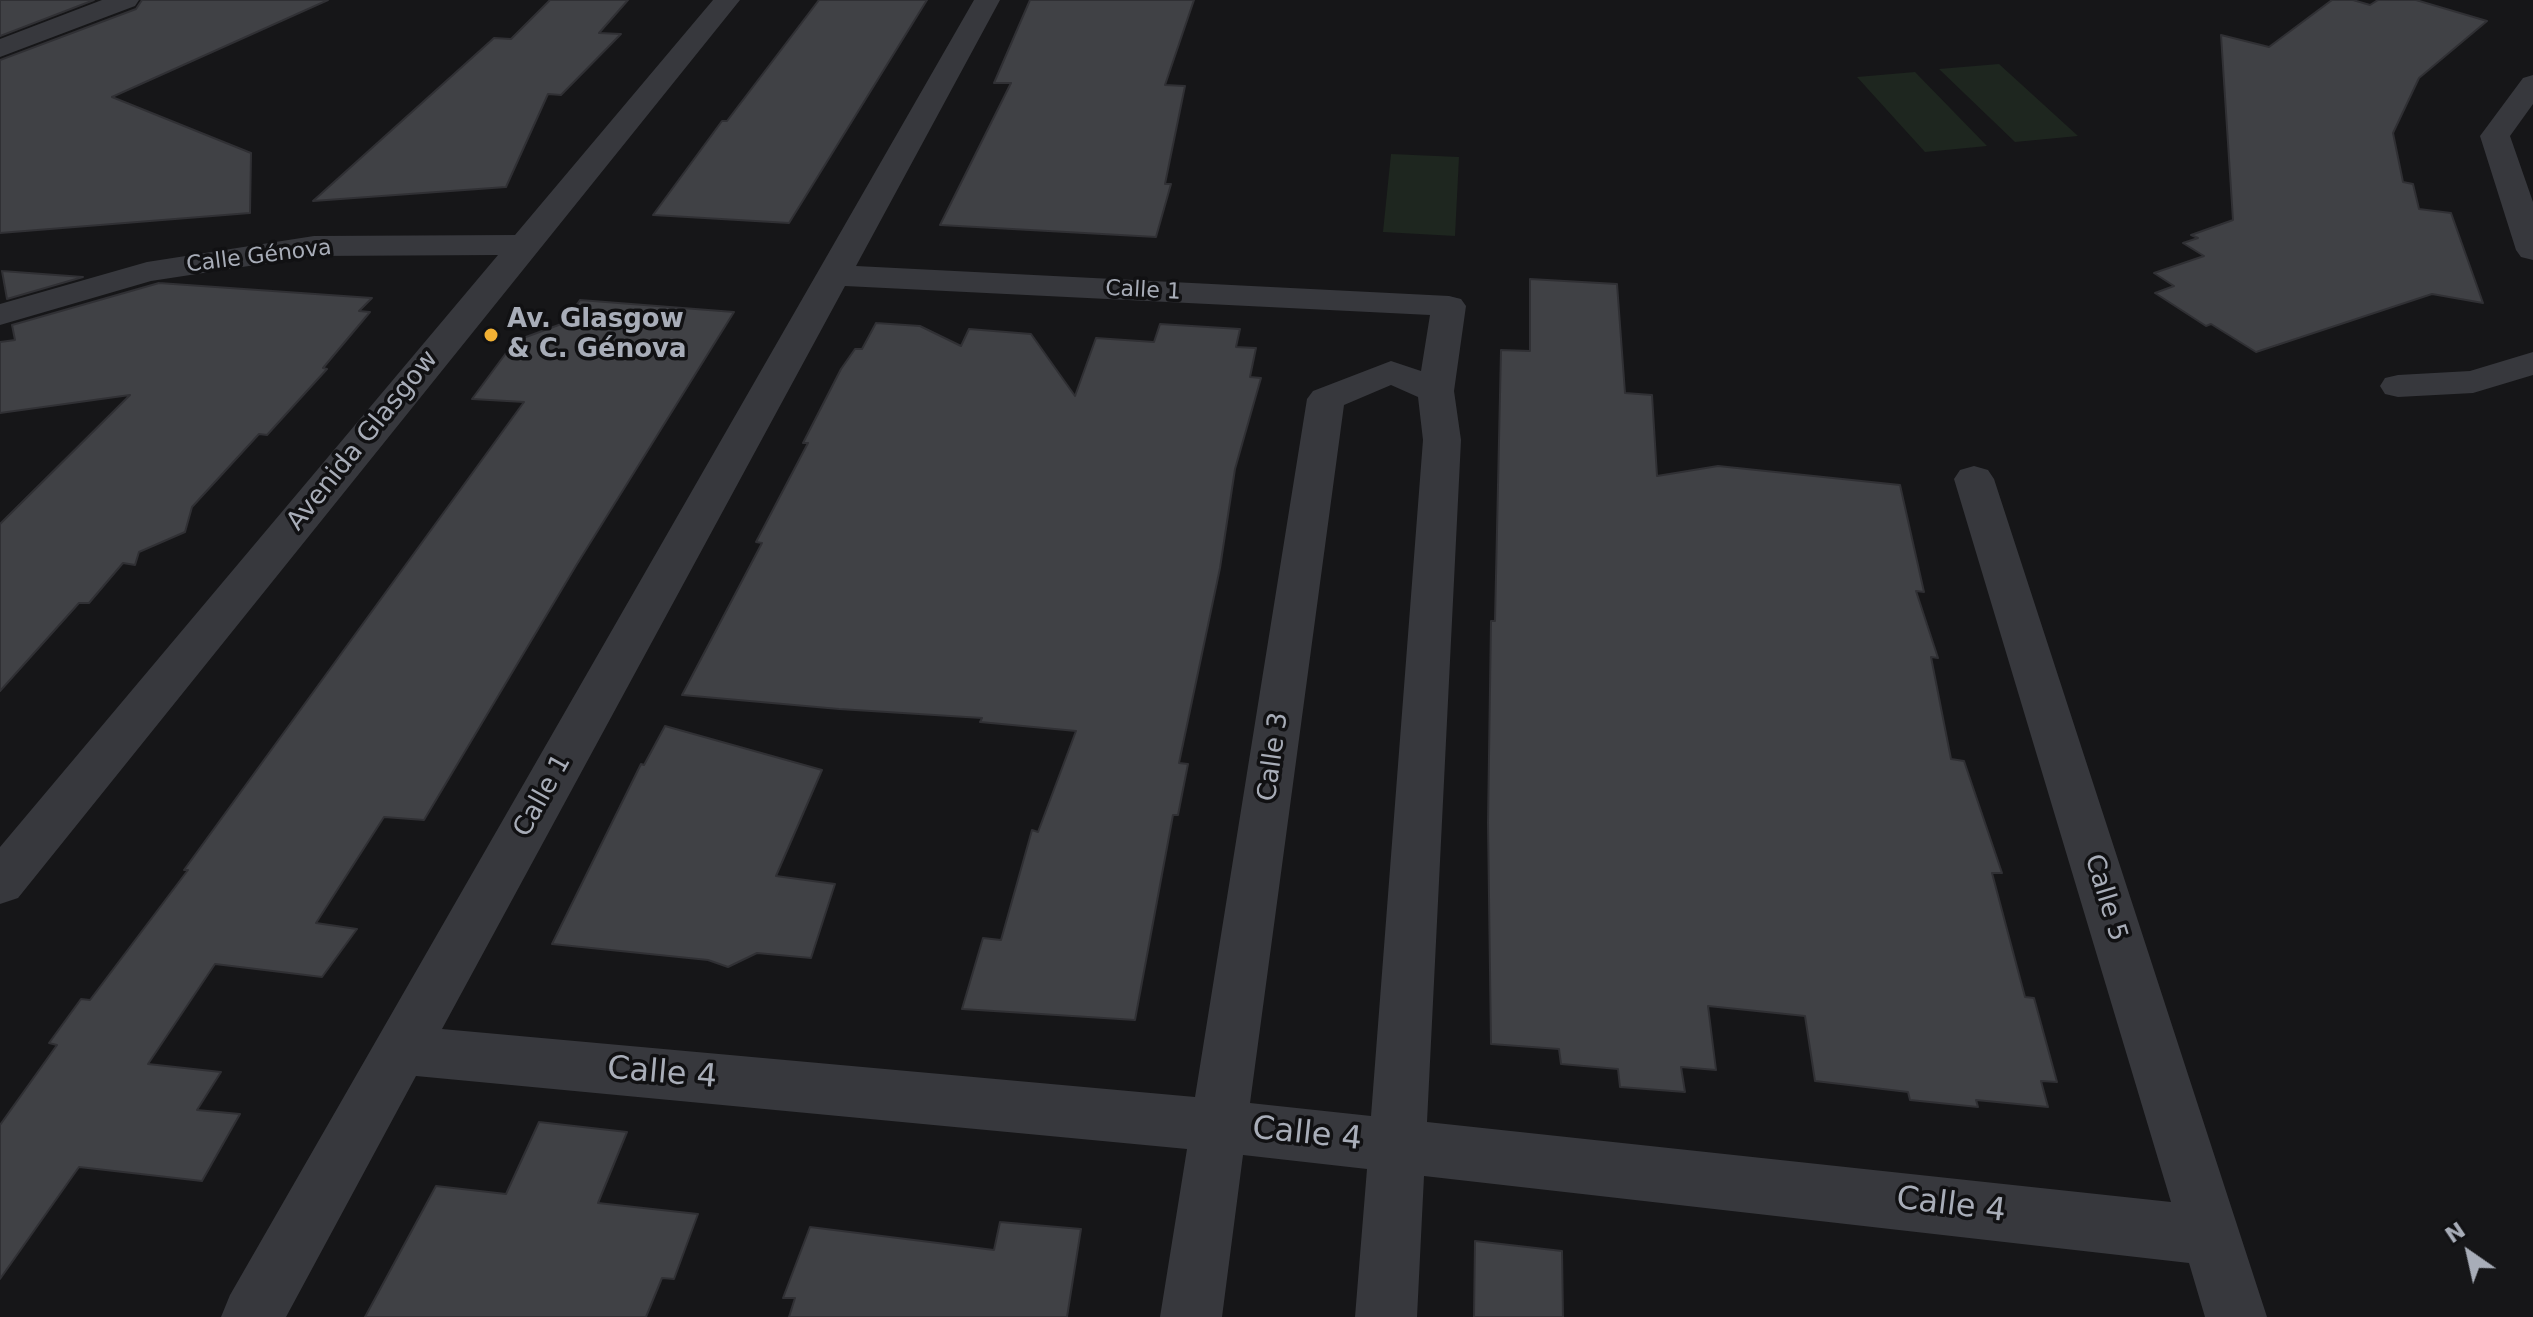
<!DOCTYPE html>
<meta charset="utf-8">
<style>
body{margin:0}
#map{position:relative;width:2533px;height:1317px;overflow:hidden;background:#161618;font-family:"DejaVu Sans",sans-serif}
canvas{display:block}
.north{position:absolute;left:2429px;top:1213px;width:80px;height:80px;-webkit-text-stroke:6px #111113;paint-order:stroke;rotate:326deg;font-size:22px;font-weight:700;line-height:32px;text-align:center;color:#a8adb8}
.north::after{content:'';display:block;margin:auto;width:28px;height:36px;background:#a8adb8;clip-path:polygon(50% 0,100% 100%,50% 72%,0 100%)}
</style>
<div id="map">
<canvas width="2533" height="1317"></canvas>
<div class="north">N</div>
</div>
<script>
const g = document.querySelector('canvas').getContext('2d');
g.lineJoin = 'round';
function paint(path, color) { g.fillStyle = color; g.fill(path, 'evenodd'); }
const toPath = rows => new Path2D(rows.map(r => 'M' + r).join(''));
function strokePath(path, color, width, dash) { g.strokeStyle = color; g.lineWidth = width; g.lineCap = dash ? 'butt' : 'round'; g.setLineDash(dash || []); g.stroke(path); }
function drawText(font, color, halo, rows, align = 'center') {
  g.font = font + ' "DejaVu Sans",sans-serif'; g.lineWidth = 7; g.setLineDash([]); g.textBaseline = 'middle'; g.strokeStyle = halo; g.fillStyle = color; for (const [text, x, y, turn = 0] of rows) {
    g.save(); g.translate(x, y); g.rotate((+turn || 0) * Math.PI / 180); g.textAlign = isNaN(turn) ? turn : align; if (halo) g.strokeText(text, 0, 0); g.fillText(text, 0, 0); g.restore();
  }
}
const green = toPath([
 [1999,64,2078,136,2015,142,1939,69],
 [1915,72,1987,146,1925,152,1857,77],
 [1391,154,1459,157,1455,236,1383,232]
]);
const building = toPath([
 [0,0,94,0,0,36,0,0],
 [142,0,328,0,112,97,251,153,250,213,0,233,0,60,136,9,142,0],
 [550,0,628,0,599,33,621,34,561,95,548,94,506,187,313,201,494,38,511,39,550,0],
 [819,0,927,0,789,223,653,215,722,121,727,121,819,0],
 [1030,0,1194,0,1165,85,1185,86,1165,184,1171,184,1156,237,940,225,1011,83,994,83,1030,0],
 [2332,0,2353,0,2370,5,2378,0,2416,0,2487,21,2419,78,2393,133,2403,182,2413,184,2419,209,2451,213,2483,303,2432,294,2256,352,2211,324,2206,326,2155,293,2174,286,2154,273,2204,256,2183,243,2198,238,2191,235,2233,220,2221,35,2269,47,2332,0],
 [2,271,83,277,7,299,2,271],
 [1530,279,1617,284,1625,393,1652,395,1657,476,1718,466,1900,485,1924,592,1916,591,1938,658,1931,657,1951,759,1964,761,2002,873,1992,873,2025,997,2034,998,2057,1082,2041,1081,2048,1107,1976,1100,1978,1107,1910,1100,1908,1092,1815,1081,1805,1016,1708,1006,1716,1070,1681,1067,1685,1092,1620,1087,1618,1069,1561,1064,1559,1049,1491,1044,1488,823,1491,621,1495,621,1501,350,1530,351,1530,279],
 [159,283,372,298,359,311,370,312,323,368,327,369,267,435,259,434,192,507,185,532,139,552,135,565,123,563,89,603,79,603,0,691,0,524,130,395,0,413,0,342,15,340,12,325,159,283],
 [580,300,734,312,577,564,424,820,384,817,316,923,357,929,322,977,215,964,148,1064,221,1072,197,1110,240,1114,202,1181,79,1167,0,1279,0,1125,57,1045,49,1043,81,999,90,1000,188,870,184,870,524,402,472,399,515,341,564,323,580,300],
 [876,323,920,326,961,346,969,329,1031,334,1075,396,1096,338,1154,342,1160,324,1240,329,1236,347,1256,348,1250,377,1261,378,1235,469,1220,568,1179,763,1188,764,1178,815,1173,815,1135,1020,962,1009,983,938,1001,940,1032,830,1038,832,1076,731,980,722,982,718,839,709,682,695,762,543,756,542,808,443,803,443,841,369,855,349,862,349,876,323],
 [665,726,822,770,776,876,835,884,811,958,757,953,728,967,708,960,552,944,641,764,644,765,665,726],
 [539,1122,627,1132,598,1203,698,1214,674,1279,662,1278,646,1317,365,1317,436,1186,506,1194,539,1122],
 [1000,1222,1081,1229,1067,1317,789,1317,795,1298,783,1298,810,1227,994,1250,1000,1222],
 [1475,1241,1562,1251,1563,1317,1474,1317,1475,1241]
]);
const minor = toPath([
 [102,0,139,0,135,6,0,57,0,39,102,0],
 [713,0,740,0,18,898,0,904,0,847,498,255,314,256,151,281,0,325,0,304,147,262,314,236,515,235,713,0],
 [974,0,1000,0,856,266,1449,296,1461,299,1466,306,1454,391,1461,440,1427,1122,2171,1202,1954,479,1960,470,1974,466,1988,470,1994,479,2267,1317,2205,1317,2189,1263,1424,1176,1417,1317,1355,1317,1367,1169,1243,1155,1222,1317,1160,1317,1187,1149,416,1076,286,1317,221,1317,230,1295,974,0],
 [845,286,1430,315,1421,371,1391,361,1313,391,1307,399,1195,1097,442,1029,845,286],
 [1391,385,1418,397,1423,440,1371,1116,1250,1103,1344,405,1391,385],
 [2533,75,2533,104,2510,136,2533,202,2533,260,2521,257,2516,250,2480,136,2523,78,2533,75],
 [2533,352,2533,375,2473,393,2398,397,2385,394,2380,386,2385,378,2398,375,2470,371,2533,352]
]);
const markers = [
 [491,335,8,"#f2b134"]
];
const farStreetnames = [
 ["Calle Génova",259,257,-7],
 ["Calle 1",1143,291,3]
];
const poiNames = [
 ["Av. Glasgow",507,320],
 ["& C. Génova",507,350]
];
const streetNames = [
 ["Avenida Glasgow",363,441,-51],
 ["Calle 3",1274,757,-82],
 ["Calle 1",543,796,-61],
 ["Calle 5",2105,898,73]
];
const nearStreetnames = [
 ["Calle 4",662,1074,5],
 ["Calle 4",1307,1135,6],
 ["Calle 4",1951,1206,7]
];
paint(green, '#1e261f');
paint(building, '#404145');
strokePath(building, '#303034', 2);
paint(minor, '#37383d');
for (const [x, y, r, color] of markers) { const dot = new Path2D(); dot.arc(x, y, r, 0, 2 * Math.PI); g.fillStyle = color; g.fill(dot); strokePath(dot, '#111113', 3); }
drawText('22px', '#a8adb8', '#111113', farStreetnames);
drawText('bold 26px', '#a8adb8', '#111113', poiNames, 'left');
drawText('26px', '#a8adb8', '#111113', streetNames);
drawText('32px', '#a8adb8', '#111113', nearStreetnames);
</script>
